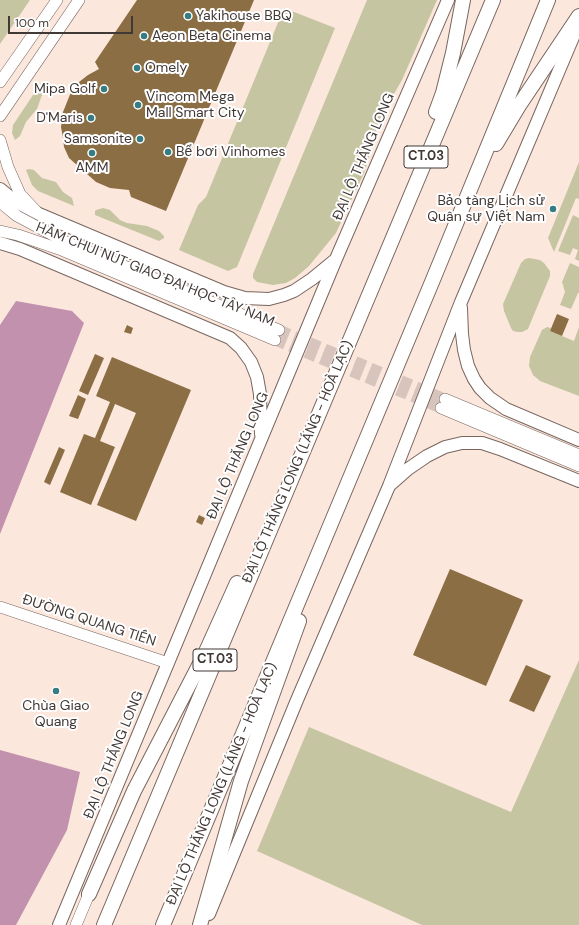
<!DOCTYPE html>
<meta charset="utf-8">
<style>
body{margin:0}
#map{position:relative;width:579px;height:925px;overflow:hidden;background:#fce7dd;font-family:"DM Sans",sans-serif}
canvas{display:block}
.scale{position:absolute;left:8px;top:16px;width:125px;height:18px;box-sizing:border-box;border:2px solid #413936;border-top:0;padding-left:5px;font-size:12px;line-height:14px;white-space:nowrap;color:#413936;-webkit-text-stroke:3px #fff;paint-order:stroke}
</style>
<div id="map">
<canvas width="579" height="925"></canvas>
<div class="scale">100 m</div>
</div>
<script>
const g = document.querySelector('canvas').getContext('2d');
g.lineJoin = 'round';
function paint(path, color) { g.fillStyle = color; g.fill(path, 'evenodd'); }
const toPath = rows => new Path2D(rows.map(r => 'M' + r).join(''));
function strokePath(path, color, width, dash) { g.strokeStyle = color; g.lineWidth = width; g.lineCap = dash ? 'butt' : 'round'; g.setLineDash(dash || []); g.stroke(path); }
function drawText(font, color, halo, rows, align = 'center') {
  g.font = font + ' "DM Sans",sans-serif'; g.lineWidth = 4; g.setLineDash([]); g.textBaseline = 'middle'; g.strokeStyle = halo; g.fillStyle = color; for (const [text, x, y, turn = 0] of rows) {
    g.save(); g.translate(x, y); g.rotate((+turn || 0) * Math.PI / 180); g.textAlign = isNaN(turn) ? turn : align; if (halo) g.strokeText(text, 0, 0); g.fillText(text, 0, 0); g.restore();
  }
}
const green = toPath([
 [0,0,30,0,0,44],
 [367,0,437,0,402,80,379,120,365,171,336,233,309,266,295,278,286,283,273,285,257,282,253,278,253,274],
 [284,8,335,28,237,267,228,271,179,250,198,205,206,197],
 [41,83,44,89,37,109,26,122,20,136,15,140,12,133,13,125],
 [579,162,579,199,576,198,554,252,548,238],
 [29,169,34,170,42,178,56,182,63,192,72,198,74,206,38,191,32,185,26,170],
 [103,208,110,210,120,220,127,223,147,226,159,231,164,236,164,238,159,241,95,215,95,211,96,210],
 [573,215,579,218,579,261,575,259,578,250,573,248,570,255,558,251],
 [529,258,540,260,544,263,550,271,550,276,528,329,522,332,518,332,513,331,511,328,504,311,503,304,521,263,525,259],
 [570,263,579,267,579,293,578,293,571,309,560,305,565,292,562,282],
 [547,327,551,328,550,331,574,341,579,327,579,396,540,381,533,375,529,366,530,357,542,330],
 [579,660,579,925,422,925,257,851,309,727,511,812]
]);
const water = toPath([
 [16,301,72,311,84,323,0,534,0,325],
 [0,750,80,772,67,830,16,925,0,925]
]);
const building = toPath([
 [137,0,254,0,166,211,131,197,129,190,110,188,96,182,69,158,64,147,63,138,61,127,63,112,71,92,79,82,88,75,99,69,95,62],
 [557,314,569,319,562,336,550,331],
 [127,325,133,328,131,334,124,332],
 [95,354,104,358,88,395,79,391],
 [112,357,191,390,136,521,97,505,136,413,115,404,100,441,115,447,91,505,60,492,84,434,95,438,110,402,96,396],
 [78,395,86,399,78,419,69,416],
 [59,447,65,450,50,485,44,482],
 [199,515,205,518,202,525,196,522],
 [450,569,523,600,486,686,413,655],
 [526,665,551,676,534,712,509,701]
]);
const secondaryTunnel = toPath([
 [279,330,445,399],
 [275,340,441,408]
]);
const secondary = toPath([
 [0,82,57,0],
 [0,116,79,0],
 [0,140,8,167,20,194,36,211],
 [0,202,17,216,64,241,279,330],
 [0,231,18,235,59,249,275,340],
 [445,399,579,455],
 [441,408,579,466],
 [0,607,168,663],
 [76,925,89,894]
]);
const primary = toPath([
 [0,189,16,202,39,214,224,292,245,298,269,299,284,295,294,291,312,279,334,261],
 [0,243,20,249,230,338,241,348,251,362,257,377,260,394,261,434],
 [461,308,462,334,464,350,468,366,474,379,480,388,490,398,506,409,579,440],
 [391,484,408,469,427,456,445,447,462,443,482,443,500,449,579,481],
 [209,914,297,700,389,486,461,302,579,23],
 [59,925,336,259,448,0]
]);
const highway = toPath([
 [436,112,443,93,453,53,463,0],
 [496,144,520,104,579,16],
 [89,894,134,791,205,654,237,583],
 [104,925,493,0],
 [163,925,432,282,548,0],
 [200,925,241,781,299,621]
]);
const markers = [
 [188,16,4,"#357d82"],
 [144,36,4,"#357d82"],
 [137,68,4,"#357d82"],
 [104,89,4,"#357d82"],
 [138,105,4,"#357d82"],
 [91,118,4,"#357d82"],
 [140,139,4,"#357d82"],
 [168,152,4,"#357d82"],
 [92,153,4,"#357d82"],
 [553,209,4,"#357d82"],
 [56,691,4,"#357d82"]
];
const shields = [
 [426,157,44],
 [215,660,44]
];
const shieldNames = [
 ["CT.03",426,157],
 ["CT.03",215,660]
];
const poiNames = [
 ["Yakihouse BBQ",196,16],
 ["Aeon Beta Cinema",152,36],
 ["Omely",145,68],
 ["Mipa Golf",96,89,"right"],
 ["Vincom Mega",146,97],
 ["Mall Smart City",146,113],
 ["D'Maris",83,118,"right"],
 ["Samsonite",132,139,"right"],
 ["Bể bơi Vinhomes",176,152],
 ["AMM",92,168,"center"],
 ["Bảo tàng Lịch sử",545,201,"right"],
 ["Quân sự Việt Nam",545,217,"right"],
 ["Chùa Giao",56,706,"center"],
 ["Quang",56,722,"center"]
];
const streetNames = [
 ["ĐẠI LỘ THĂNG LONG",364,157,-67],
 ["HẦM CHUI NÚT GIAO ĐẠI HỌC TÂY NAM",155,275,22],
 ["ĐẠI LỘ THĂNG LONG",238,456,-67],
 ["ĐẠI LỘ THĂNG LONG (LÁNG - HOÀ LẠC)",298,462,-67],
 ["ĐƯỜNG QUANG TIẾN",89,621,18],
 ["ĐẠI LỘ THĂNG LONG",114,755,-68],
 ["ĐẠI LỘ THĂNG LONG (LÁNG - HOÀ LẠC)",222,784,-67]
];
paint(green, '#c6c5a1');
paint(water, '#c191ae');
paint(building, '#8b6e43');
strokePath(secondaryTunnel, '#d7c4bc', 11, [11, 5.5]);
strokePath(secondary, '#78665e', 12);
strokePath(primary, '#78665e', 14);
strokePath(highway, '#78665e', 16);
strokePath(secondary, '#fff', 11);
strokePath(primary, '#fff', 12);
strokePath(highway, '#fff', 14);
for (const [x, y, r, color] of markers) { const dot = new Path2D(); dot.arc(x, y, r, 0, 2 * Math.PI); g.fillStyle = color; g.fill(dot); strokePath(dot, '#fff', 1.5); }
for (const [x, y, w] of shields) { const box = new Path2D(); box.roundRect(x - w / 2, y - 11, w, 22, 3); g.fillStyle = '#fff'; g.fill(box); strokePath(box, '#413936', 1); }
drawText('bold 13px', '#413936', null, shieldNames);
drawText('14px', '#413936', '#fff', poiNames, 'left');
drawText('14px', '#413936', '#fff', streetNames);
</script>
